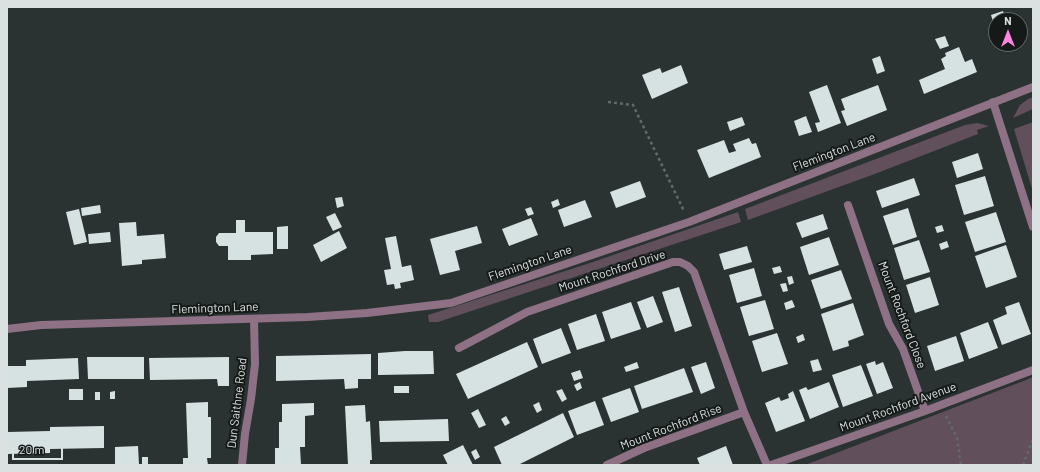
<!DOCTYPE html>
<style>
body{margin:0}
#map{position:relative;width:1040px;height:472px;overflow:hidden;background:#2a3332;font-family:Barlow,sans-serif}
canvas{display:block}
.frame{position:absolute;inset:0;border:8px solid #dbe1e1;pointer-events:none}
.north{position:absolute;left:988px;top:12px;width:40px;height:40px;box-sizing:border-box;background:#151a19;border:1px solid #646a69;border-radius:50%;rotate:0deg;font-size:11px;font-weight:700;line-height:16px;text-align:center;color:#dbe1e1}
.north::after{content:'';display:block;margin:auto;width:14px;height:18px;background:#ff85df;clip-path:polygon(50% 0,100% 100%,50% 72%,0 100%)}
.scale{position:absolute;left:12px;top:442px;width:51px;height:18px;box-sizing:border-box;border:2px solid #dbe1e1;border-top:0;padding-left:5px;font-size:12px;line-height:14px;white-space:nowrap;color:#dbe1e1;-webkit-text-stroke:3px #151a19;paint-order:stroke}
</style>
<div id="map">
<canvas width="1040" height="472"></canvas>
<div class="frame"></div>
<div class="north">N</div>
<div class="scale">20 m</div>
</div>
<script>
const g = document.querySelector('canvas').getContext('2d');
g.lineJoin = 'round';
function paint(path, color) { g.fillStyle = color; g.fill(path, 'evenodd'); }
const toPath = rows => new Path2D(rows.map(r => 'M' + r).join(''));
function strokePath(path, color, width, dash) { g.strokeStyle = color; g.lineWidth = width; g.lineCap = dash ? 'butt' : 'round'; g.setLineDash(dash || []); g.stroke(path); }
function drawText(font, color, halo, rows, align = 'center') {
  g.font = font + ' Barlow,sans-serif'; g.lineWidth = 4; g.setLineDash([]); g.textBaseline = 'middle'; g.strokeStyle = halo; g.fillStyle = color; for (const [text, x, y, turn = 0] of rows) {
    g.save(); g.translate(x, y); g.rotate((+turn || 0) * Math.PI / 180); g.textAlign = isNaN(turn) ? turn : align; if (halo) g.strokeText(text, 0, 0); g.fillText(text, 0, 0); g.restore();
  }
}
const green = toPath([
 [1033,97,1033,109,1013,118,1020,105,1028,99],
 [1033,122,1033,192,1014,129],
 [977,123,989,126,977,130,978,134,872,175,748,220,745,209,965,125],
 [738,212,741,222,438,322,429,322,428,315,587,264],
 [1033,377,1033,465,805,465,1026,380]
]);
const building = toPath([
 [1003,11,1006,20,996,20,996,31,991,15],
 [945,36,949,46,940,49,935,39],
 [959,47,965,62,972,59,977,72,924,94,919,80,945,69,941,59,946,56,945,53],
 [880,56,885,71,877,74,872,59],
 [681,65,688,83,652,99,642,75,660,68,662,73],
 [827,85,841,123,818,132,815,123,820,122,809,92],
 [878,85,887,110,847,126,841,111,845,110,841,99],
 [806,116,812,132,799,136,794,121],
 [742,117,745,125,730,131,727,122],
 [749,138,752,144,756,143,761,157,709,178,697,150,724,140,729,153,736,151,733,144],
 [978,153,983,169,957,178,952,162],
 [985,176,994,206,964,215,955,185],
 [914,178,920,195,882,208,876,191],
 [640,181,646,197,616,208,610,192],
 [342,197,344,206,337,208,335,198],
 [558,199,560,205,553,208,551,202],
 [585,200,592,217,564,227,558,210],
 [100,205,101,213,82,216,81,208],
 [531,207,534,214,528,216,525,209],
 [908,208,917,237,893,245,883,216],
 [79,209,87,242,74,245,66,212],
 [996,212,1006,242,975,252,965,222],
 [335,213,342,227,333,231,326,217],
 [823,214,828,229,802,238,796,223],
 [531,218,538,235,509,246,502,229],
 [236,220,245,220,245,232,273,232,273,254,251,255,251,260,228,260,228,246,219,246,216,242,216,237,219,233,236,233],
 [136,222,137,236,164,234,166,258,142,260,142,264,122,266,119,223],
 [942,225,944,231,937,233,935,227],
 [288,226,288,249,277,249,277,227],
 [477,226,482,243,455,251,460,270,440,275,430,239],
 [339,231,347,248,321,262,313,245],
 [110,232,111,242,89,244,88,234],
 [396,236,402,267,411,265,414,280,400,283,401,288,395,289,394,284,387,285,384,270,391,269,385,238],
 [829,237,839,265,809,275,800,247],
 [919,240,930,272,904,280,894,248],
 [947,241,949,247,941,250,939,244],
 [1006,245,1017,277,986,288,975,256],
 [747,246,752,262,724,270,719,254],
 [780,266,782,272,774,274,772,268],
 [754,268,762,296,737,303,729,275],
 [841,270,852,299,821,309,811,280],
 [792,276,794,283,789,285,787,277],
 [930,277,939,305,915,313,906,285],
 [786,283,788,291,783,292,780,284],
 [679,287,692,326,675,332,662,292],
 [653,296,663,322,647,328,637,302],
 [765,300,774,329,749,336,740,307],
 [792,300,795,307,786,310,784,303],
 [631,302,641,329,611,339,602,312],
 [1019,302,1031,334,1002,345,993,320,1007,314,1005,307],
 [853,303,864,335,848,341,849,346,833,351,821,314],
 [596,314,605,341,577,350,568,324],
 [988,322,998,348,969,359,960,333],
 [561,328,571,353,542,364,533,339],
 [777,333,788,364,762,372,752,341],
 [803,334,805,340,798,343,796,337],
 [956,336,964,361,935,371,927,346],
 [527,342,538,367,468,399,456,374],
 [405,351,433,351,434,374,378,375,378,353],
 [371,354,371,379,358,379,358,388,345,389,344,379,276,381,276,356],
 [87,357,144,357,144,379,88,379],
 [229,357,229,386,218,386,217,379,150,380,149,358],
 [78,358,79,379,27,381,27,387,7,388,7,366,26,366,26,360],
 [818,359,822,370,813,372,810,361],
 [875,361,876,365,883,362,893,388,877,394,866,364],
 [637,362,639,368,626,372,624,367],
 [706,362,715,388,701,394,691,367],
 [861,365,873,396,843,407,832,375],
 [684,368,693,392,642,409,634,386],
 [580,370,583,378,574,381,571,373],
 [580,382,582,388,577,391,574,385],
 [829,382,839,407,810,419,799,390,806,387,808,390],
 [394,386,409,386,409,393,394,393],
 [630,388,639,412,611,422,602,398],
 [69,389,83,389,83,400,69,400],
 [562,389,567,399,562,402,556,391],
 [115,391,115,399,110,399,110,392],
 [793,391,805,421,776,432,765,403,779,397,781,401,789,398,788,394],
 [95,392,100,392,100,400,95,400],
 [595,401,604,425,577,435,568,411],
 [208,402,208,417,211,417,211,458,207,458,208,465,183,465,183,458,188,458,186,403],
 [539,402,542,410,537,413,533,405],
 [314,403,314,415,305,416,305,447,300,447,301,465,275,465,275,448,279,448,279,422,282,422,282,404],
 [365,405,366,422,370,421,372,460,370,460,370,465,348,465,345,406],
 [478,409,486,425,479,428,471,413],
 [563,413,574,437,518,465,502,465,494,447],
 [506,416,510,423,505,426,501,419],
 [448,419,449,441,380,442,379,421],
 [104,426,104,448,50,449,50,453,7,454,7,432,50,431,50,427],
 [463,445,473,465,448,465,443,455],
 [138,446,139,465,115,465,115,447],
 [726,446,733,465,700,465,697,458],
 [476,449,480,457,475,460,471,452],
 [142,457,148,457,148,465,142,465]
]);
const path = toPath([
 [608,102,633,105,684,211],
 [946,416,957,438,961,465],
 [1023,465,1033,439]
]);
const minor = toPath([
 [993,102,1033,227],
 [848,205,889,324,903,349,925,411],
 [459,348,527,312,673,262,680,262,688,266,694,272,744,412,767,465],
 [242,465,245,434,251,399,255,364,254,319],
 [607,465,644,448,744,412],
 [771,465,925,411,1033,370]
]);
const tertiary = toPath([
 [7,329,41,325,308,317,367,313,451,303,689,222,1033,87]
]);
const streetNames = [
 ["Flemington Lane",834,152,-21],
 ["Flemington Lane",530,263,-19],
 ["Mount Rochford Drive",612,271,-18],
 ["Flemington Lane",215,308,-2],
 ["Mount Rochford Close",902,315,69],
 ["Dun Saithne Road",237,403,-83],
 ["Mount Rochford Avenue",898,407,-20],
 ["Mount Rochford Rise",671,427,-21]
];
paint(green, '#614f5c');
paint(building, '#d6e1e1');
strokePath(path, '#626a69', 2.5, [3, 3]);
strokePath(minor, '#8e7185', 8);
strokePath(tertiary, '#8e7185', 8);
drawText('12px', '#dbe1e1', '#151a19', streetNames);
</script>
